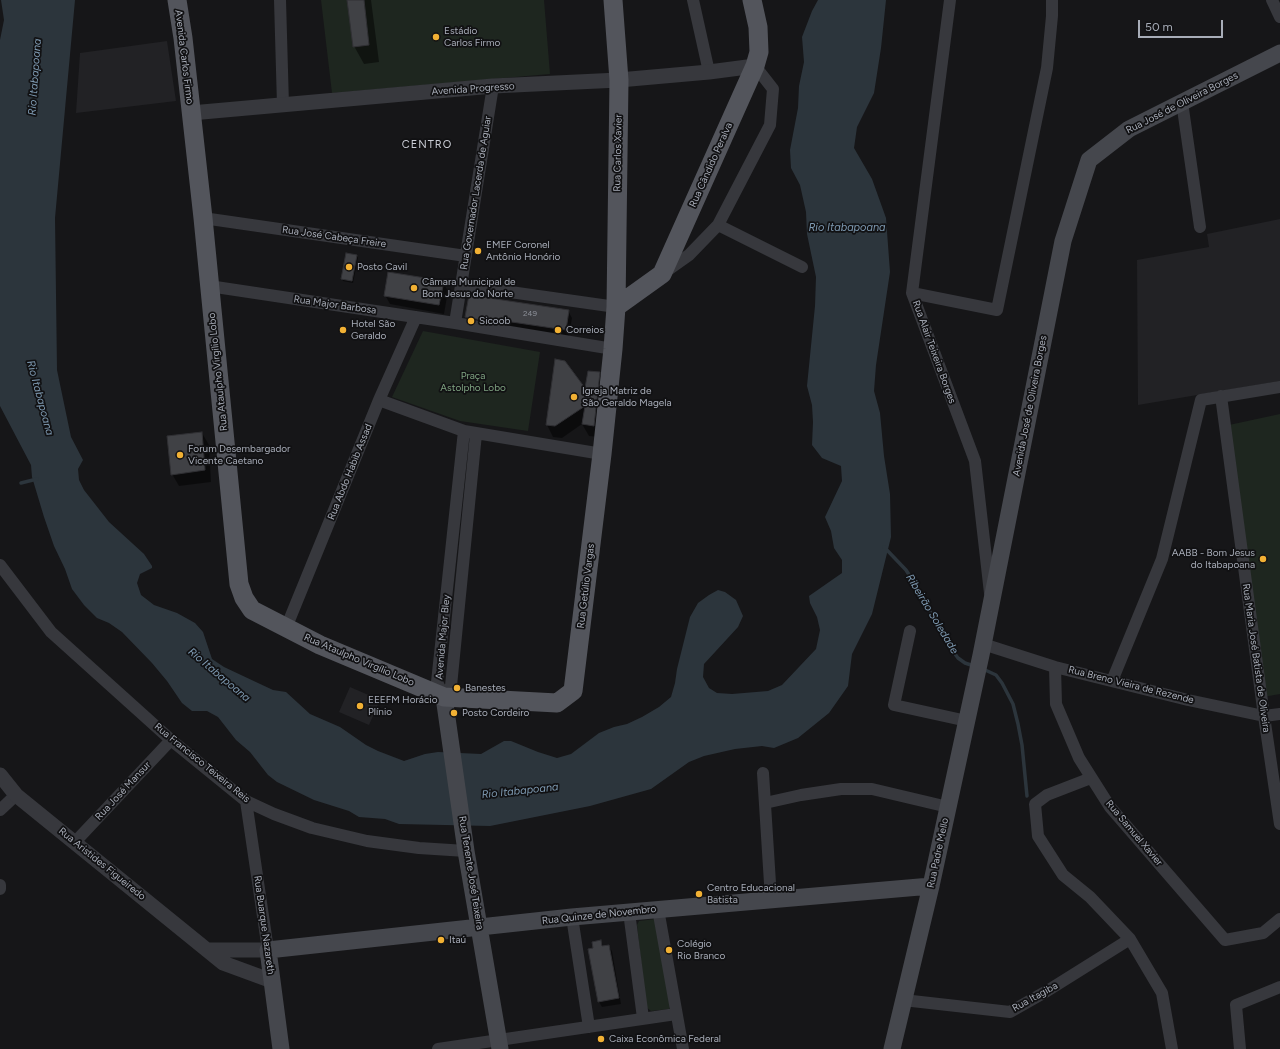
<!DOCTYPE html>
<meta charset="utf-8">
<style>
body{margin:0}
#map{position:relative;width:1280px;height:1049px;overflow:hidden;background:#161618;font-family:Figtree,sans-serif}
canvas{display:block}
.scale{position:absolute;left:1138px;top:20px;width:85px;height:18px;box-sizing:border-box;border:2px solid #a8adb8;border-top:0;padding-left:5px;font-size:12px;line-height:14px;white-space:nowrap;color:#a8adb8;-webkit-text-stroke:3px #111113;paint-order:stroke}
</style>
<div id="map">
<canvas width="1280" height="1049"></canvas>
<div class="scale">50 m</div>
</div>
<script>
const g = document.querySelector('canvas').getContext('2d');
g.lineJoin = 'round';
function paint(path, color) { g.fillStyle = color; g.fill(path, 'evenodd'); }
const toPath = rows => new Path2D(rows.map(r => 'M' + r).join(''));
function strokePath(path, color, width, dash) { g.strokeStyle = color; g.lineWidth = width; g.lineCap = dash ? 'butt' : 'round'; g.setLineDash(dash || []); g.stroke(path); }
function drawText(font, color, halo, rows, align = 'center') {
  g.font = font + ' Figtree,sans-serif'; g.lineWidth = 3.5; g.setLineDash([]); g.textBaseline = 'middle'; g.strokeStyle = halo; g.fillStyle = color; for (const [text, x, y, turn = 0] of rows) {
    g.save(); g.translate(x, y); g.rotate((+turn || 0) * Math.PI / 180); g.textAlign = isNaN(turn) ? turn : align; if (halo) g.strokeText(text, 0, 0); g.fillText(text, 0, 0); g.restore();
  }
}
const built = toPath([
 [167,41,176,101,76,113,80,53],
 [1280,219,1280,381,1138,405,1137,260,1209,247,1207,234],
 [350,687,380,700,369,725,339,712]
]);
const green = toPath([
 [321,0,544,0,550,74,332,93],
 [423,331,540,352,528,431,460,421,392,397],
 [1280,414,1280,694,1263,697,1229,425],
 [655,919,670,1006,669,1009,651,1011,646,1007,637,925,639,921]
]);
const water = toPath([
 [1,0,75,0,55,218,57,370,71,437,83,460,78,469,79,480,84,490,109,522,144,554,152,566,152,568,140,574,137,583,141,595,154,605,177,613,195,623,203,632,212,659,224,667,258,683,273,690,286,692,310,714,340,727,366,745,378,751,404,761,425,754,438,752,481,754,504,741,511,741,538,752,557,758,571,754,599,733,614,727,627,724,642,717,659,707,671,697,675,683,677,669,690,617,698,603,709,595,718,590,725,592,736,600,743,616,738,627,704,664,703,677,709,688,717,693,732,694,768,691,782,685,816,649,820,630,817,617,810,603,809,596,842,573,842,560,834,548,831,531,825,517,842,481,841,466,822,458,812,445,813,422,812,405,807,386,815,306,816,277,807,234,806,212,800,185,791,168,790,150,798,108,799,86,804,62,802,37,812,11,818,0,886,0,881,48,874,93,857,127,854,148,872,179,886,218,890,272,876,365,874,391,880,413,884,456,890,494,891,537,872,614,852,654,848,686,829,713,798,738,774,748,762,746,735,749,704,756,689,762,651,789,590,806,490,826,399,824,385,819,359,817,349,811,314,800,277,782,268,775,250,752,236,740,218,717,207,711,192,711,182,703,167,681,152,663,122,632,109,623,97,618,84,605,72,589,65,569,54,546,44,517,32,477,31,465,0,406,0,40,4,20]
]);
const shadow = toPath([
 [348,0,371,0,379,62,364,64,354,46],
 [347,254,357,256,358,258,353,283,343,281,342,279],
 [443,282,448,291,444,314,390,304,385,295],
 [568,311,572,318,569,336,470,324,466,317],
 [599,373,606,385,600,437,589,436,582,424,562,438,553,437,547,425,586,390],
 [202,433,209,445,211,482,179,486,172,474],
 [601,941,604,947,608,946,612,951,621,1004,602,1007,599,1002,594,949]
]);
const stream = toPath([
 [21,483,37,479],
 [884,547,906,570,917,587,949,646,958,658,965,663,974,666],
 [983,669,996,675,1002,683,1013,704,1018,724,1022,745,1027,796]
]);
const building = toPath([
 [347,0,364,0,369,45,353,47,347,0],
 [346,253,357,255,352,281,341,279,346,253],
 [388,272,444,281,439,305,384,296,388,272],
 [469,295,569,310,566,330,505,321,504,324,465,317,469,295],
 [555,359,565,361,585,388,588,371,600,372,594,426,582,424,585,406,555,426,546,425,555,359],
 [202,432,205,470,171,475,167,436,202,432],
 [601,940,602,946,609,945,619,998,598,1002,588,949,593,948,592,942,601,940]
]);
const minor = toPath([
 [280,0,283,105],
 [693,0,709,72],
 [950,0,912,293,975,461,990,593],
 [1272,0,1280,17],
 [1182,102,1200,227],
 [203,218,466,256],
 [718,225,802,267],
 [665,272,689,255,718,225,770,125,773,89,755,66],
 [461,285,616,307],
 [209,286,455,323,613,349],
 [912,293,997,310,1047,68,1052,16,1052,0],
 [455,323,493,86],
 [1221,396,1264,716,1280,824],
 [379,400,464,431,602,454],
 [0,565,51,632,171,740,246,801,274,814,312,828,367,841,419,848,466,851],
 [286,628,379,400,416,317],
 [910,631,894,705,967,721],
 [983,644,1055,667,1188,700,1264,716,1280,714],
 [1055,667,1056,704,1079,758,1110,807,1225,940,1263,933,1280,919],
 [1112,681,1162,559,1201,400,1280,387],
 [444,697,437,682,464,431],
 [444,697,451,686,476,434],
 [763,773,771,899],
 [1091,778,1047,795,1035,804,1038,836,1063,875,1090,897,1130,939,1162,993,1172,1049],
 [246,801,268,950],
 [765,803,801,795,841,789,872,789,948,807],
 [0,810,16,795],
 [75,842,171,740],
 [0,885,0,889],
 [658,909,683,1049],
 [629,912,643,1018],
 [572,917,589,1027],
 [903,1000,1010,1012,1047,991,1130,939],
 [438,1049,676,1014],
 [1240,1049,1236,1005,1280,987]
]);
const tertiary = toPath([
 [191,113,493,86,619,80,709,72,755,66],
 [0,775,16,795,223,963,272,981],
 [208,950,268,950]
]);
const secondary = toPath([
 [444,697,466,851,500,1049],
 [281,1049,268,950,572,917,931,886],
 [892,1049,931,886,981,655,1063,241,1089,160,1129,129,1280,53]
]);
const primary = toPath([
 [177,0,183,38,203,218,239,584,244,598,252,610,320,645,444,697,557,703,573,691,602,454,613,349,616,307,619,80,613,0],
 [616,307,662,274,755,66,759,52,758,27,752,0]
]);
const markers = [
 [436,37,4,"#f2b134"],
 [478,251,4,"#f2b134"],
 [349,267,4,"#f2b134"],
 [414,288,4,"#f2b134"],
 [471,321,4,"#f2b134"],
 [343,330,4,"#f2b134"],
 [558,330,4,"#f2b134"],
 [574,397,4,"#f2b134"],
 [180,455,4,"#f2b134"],
 [1263,559,4,"#f2b134"],
 [457,688,4,"#f2b134"],
 [360,706,4,"#f2b134"],
 [454,713,4,"#f2b134"],
 [699,894,4,"#f2b134"],
 [441,940,4,"#f2b134"],
 [669,950,4,"#f2b134"],
 [601,1039,4,"#f2b134"]
];
const numberNames = [
 ["249",530,314]
];
const poiNames = [
 ["Estádio",444,31],
 ["Carlos Firmo",444,43],
 ["EMEF Coronel",486,245],
 ["Antônio Honório",486,257],
 ["Posto Cavil",357,267],
 ["Câmara Municipal de",422,282],
 ["Bom Jesus do Norte",422,294],
 ["Sicoob",479,321],
 ["Hotel São",351,324],
 ["Geraldo",351,336],
 ["Correios",566,330],
 ["Igreja Matriz de",582,391],
 ["São Geraldo Magela",582,403],
 ["Forum Desembargador",188,449],
 ["Vicente Caetano",188,461],
 ["AABB - Bom Jesus",1255,553,"right"],
 ["do Itabapoana",1255,565,"right"],
 ["Banestes",465,688],
 ["EEEFM Horácio",368,700],
 ["Plínio",368,712],
 ["Posto Cordeiro",462,713],
 ["Centro Educacional",707,888],
 ["Batista",707,900],
 ["Itaú",449,940],
 ["Colégio",677,944],
 ["Rio Branco",677,956],
 ["Caixa Econômica Federal",609,1039]
];
const streetNames = [
 ["Avenida Carlos Firmo",184,57,83],
 ["Avenida Progresso",473,89,-4],
 ["Rua José de Oliveira Borges",1182,103,-27],
 ["Rua Carlos Xavier",618,153,-89],
 ["Rua Cândido Peralva",711,165,-66],
 ["Rua Governador Lacerda de Aguiar",476,193,-81],
 ["Rua José Cabeça Freire",334,237,8],
 ["Rua Major Barbosa",335,305,8],
 ["Rua Alair Teixeira Borges",934,352,70],
 ["Rua Ataulpho Virgílio Lobo",218,372,-96],
 ["Avenida José de Oliveira Borges",1030,406,-79],
 ["Rua Abdo Habib Assad",350,472,-68],
 ["Rua Getúlio Vargas",586,586,-83],
 ["Avenida Major Bley",443,637,-85],
 ["Rua Maria José Batista de Oliveira",1256,658,82],
 ["Rua Ataulpho Virgílio Lobo",359,660,23],
 ["Rua Breno Vieira de Rezende",1131,685,14],
 ["Rua Francisco Teixeira Reis",202,763,39],
 ["Rua José Mansur",123,791,-47],
 ["Rua Samuel Xavier",1134,833,50],
 ["Rua Padre Mello",938,853,-78],
 ["Rua Aristides Figueiredo",102,864,39],
 ["Rua Tenente José Teixeira",471,873,81],
 ["Rua Quinze de Novembro",599,915,-6],
 ["Rua Buarque Nazareth",264,925,82],
 ["Rua Itagiba",1035,997,-29]
];
const parkNames = [
 ["Praça",473,376],
 ["Astolpho Lobo",473,388]
];
const waterNames = [
 ["Rio Itabapoana",35,77,-86],
 ["Rio Itabapoana",847,228],
 ["Rio Itabapoana",40,398,75],
 ["Ribeirão Soledade",932,614,59],
 ["Rio Itabapoana",219,675,40],
 ["Rio Itabapoana",520,791,-6]
];
const neighbourhoodNames = [
 ["CENTRO",427,145]
];
paint(built, '#222225');
paint(green, '#1e261f');
paint(water, '#2c353c');
paint(shadow, '#0007');
strokePath(stream, '#2c353c', 3.5);
paint(building, '#404145');
strokePath(building, '#303034', 1);
strokePath(minor, '#37383d', 12);
strokePath(tertiary, '#37383d', 15);
strokePath(secondary, '#45474d', 17);
strokePath(primary, '#53555c', 19);
for (const [x, y, r, color] of markers) { const dot = new Path2D(); dot.arc(x, y, r, 0, 2 * Math.PI); g.fillStyle = color; g.fill(dot); strokePath(dot, '#111113', 1.5); }
drawText('8px', '#8e929b', null, numberNames);
drawText('10px', '#a8adb8', '#111113', poiNames, 'left');
drawText('10px', '#a8adb8', '#111113', streetNames);
drawText('10px', '#7fa381', '#111113', parkNames);
drawText('italic 11px', '#7f9bb3', '#111113', waterNames);
g.letterSpacing = '1px';
drawText('11px', '#c9ccd4', '#111113', neighbourhoodNames);
g.letterSpacing = '0px';
</script>
